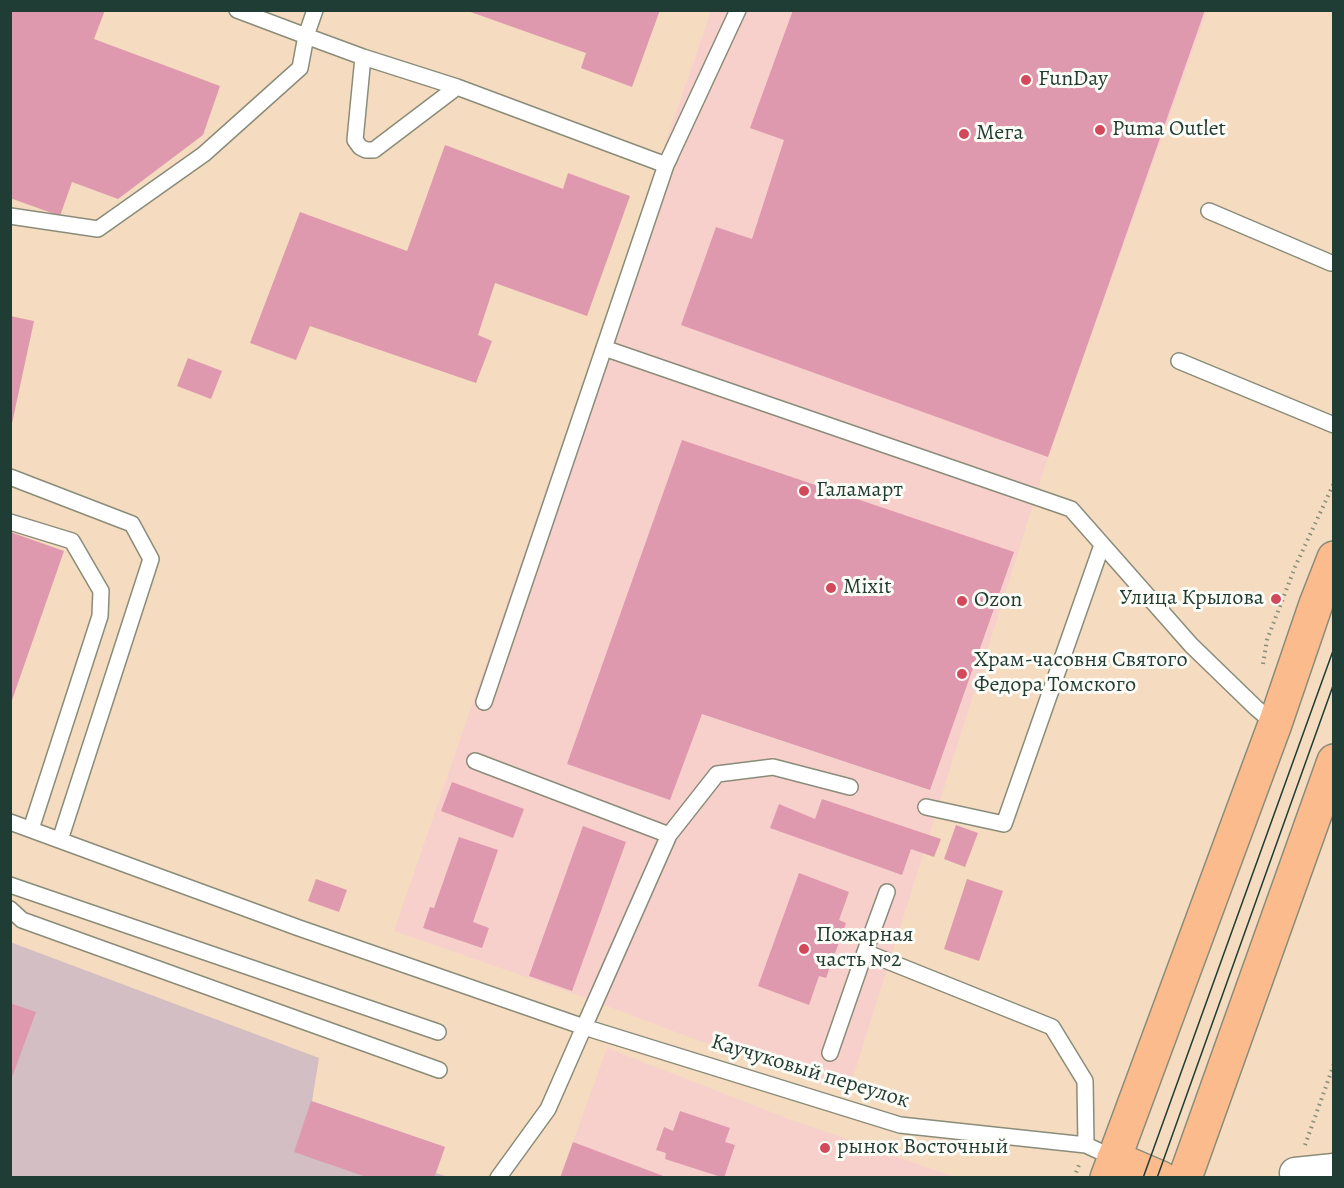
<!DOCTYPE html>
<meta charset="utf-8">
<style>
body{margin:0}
#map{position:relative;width:1344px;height:1188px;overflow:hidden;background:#f5dbbf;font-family:Alegreya,serif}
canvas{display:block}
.frame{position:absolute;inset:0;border:12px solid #1f3d34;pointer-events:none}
</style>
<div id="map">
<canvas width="1344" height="1188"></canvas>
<div class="frame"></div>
</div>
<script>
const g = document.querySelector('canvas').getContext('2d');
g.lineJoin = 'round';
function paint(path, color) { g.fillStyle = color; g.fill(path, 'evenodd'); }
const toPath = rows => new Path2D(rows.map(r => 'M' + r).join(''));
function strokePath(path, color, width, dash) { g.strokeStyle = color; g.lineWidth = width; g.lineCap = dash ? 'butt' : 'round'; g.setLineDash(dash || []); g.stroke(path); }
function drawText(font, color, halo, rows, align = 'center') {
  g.font = font + ' Alegreya,serif'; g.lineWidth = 6; g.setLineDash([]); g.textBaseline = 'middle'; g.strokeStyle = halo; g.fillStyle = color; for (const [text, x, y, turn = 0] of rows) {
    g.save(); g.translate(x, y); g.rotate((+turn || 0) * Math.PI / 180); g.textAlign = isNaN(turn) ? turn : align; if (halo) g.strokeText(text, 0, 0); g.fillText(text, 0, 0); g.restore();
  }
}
const built = toPath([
 [711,11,1207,11,1048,457,850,1087,694,1039,575,994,394,931],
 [607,1048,789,1119,955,1177,560,1178]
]);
const industrial = toPath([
 [10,942,319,1058,312,1101,445,1147,436,1173,449,1177,11,1177]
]);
const building = toPath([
 [10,10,105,10,94,39,220,86,203,135,118,199,72,182,60,216,10,198],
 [465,10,660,10,632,87,581,68,586,53],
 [793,10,1205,10,1048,457,681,325,716,227,752,239,784,140,750,128],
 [445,145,563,189,568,173,630,196,587,316,495,283,478,335,492,341,476,383,310,326,296,360,250,343,300,212,407,251],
 [10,316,34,321,11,428,10,428],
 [188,358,222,371,211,399,177,386],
 [682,440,1014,552,930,790,702,714,670,800,567,764],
 [10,532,64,551,11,703,10,703],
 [452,782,524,809,513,838,441,811],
 [822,799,941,839,934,857,911,849,902,875,770,828,779,804,815,819],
 [956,825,978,833,965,867,944,859],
 [583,826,626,842,572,991,529,976],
 [459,837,498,850,473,922,489,928,482,948,423,928,430,907,434,908],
 [799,873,849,892,839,920,846,923,826,978,819,976,809,1005,758,986],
 [316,879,347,890,339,912,308,901],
 [967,879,1003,891,979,961,944,949],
 [10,1003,36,1012,11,1080,10,1080],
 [311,1101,445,1147,434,1178,369,1178,294,1152],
 [680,1111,730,1128,725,1142,735,1145,724,1178,665,1159,666,1153,656,1150,664,1127,673,1131],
 [573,1142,666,1177,666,1178,560,1178]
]);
const path = toPath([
 [1263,664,1267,640,1295,567,1334,483],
 [1305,1145,1334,1064],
 [1074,1178,1079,1165]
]);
const lane = toPath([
 [315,10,306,36,363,57,457,87,666,165,670,157],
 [738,10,666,165,604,348,1071,509,1191,645,1256,708,1275,724],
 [363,57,355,140,360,147,366,150,374,150,457,87],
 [1209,211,1331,263,1334,263],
 [10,216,98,229,204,154,300,68,306,36,237,10],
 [1179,361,1334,425],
 [10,477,132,524,151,559,60,840],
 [10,522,72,541,101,591,100,616,31,829],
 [484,702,604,348],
 [475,761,669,835],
 [926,807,1004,824,1102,545],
 [10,822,299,928,584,1027,669,835,717,774,773,767,850,787],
 [10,885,438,1032],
 [10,909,22,920,439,1070],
 [865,952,887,892],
 [830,1053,865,952,1052,1027,1085,1081,1086,1145],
 [498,1178,548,1109,584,1027,900,1125,1086,1145,1114,1158]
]);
const street = toPath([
 [1295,1173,1334,1169]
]);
const primary = toPath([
 [1114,1158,1161,1178]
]);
const highway = toPath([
 [1107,1178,1275,724,1316,604,1334,558],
 [1185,1178,1334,761]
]);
const tram = toPath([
 [1143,1178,1334,648],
 [1157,1178,1334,683]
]);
const markers = [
 [1026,80,6,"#d1495b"],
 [1100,130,6,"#d1495b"],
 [964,134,6,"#d1495b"],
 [804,491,6,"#d1495b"],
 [831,588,6,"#d1495b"],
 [1276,599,6,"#d1495b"],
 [962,601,6,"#d1495b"],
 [962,674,6,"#d1495b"],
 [804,949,6,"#d1495b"],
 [825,1148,6,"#d1495b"]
];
const poiNames = [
 ["FunDay",1038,80],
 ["Puma Outlet",1112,130],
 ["Мега",976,134],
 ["Галамарт",816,491],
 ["Mixit",843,588],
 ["Улица Крылова",1264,599,"right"],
 ["Ozon",974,601],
 ["Храм-часовня Святого",974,661],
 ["Федора Томского",974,686],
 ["Пожарная",816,936],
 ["часть №2",816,961],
 ["рынок Восточный",837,1148]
];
const streetNames = [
 ["Каучуковый переулок",810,1072,17]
];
paint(built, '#f7d0cc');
paint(industrial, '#d2bec3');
paint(building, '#df99ae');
strokePath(lane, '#8a8c7a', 18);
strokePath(street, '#8a8c7a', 33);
strokePath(primary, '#8a8c7a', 36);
strokePath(highway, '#8a8c7a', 36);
strokePath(path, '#8a8c7a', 4, [1.5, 4.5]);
strokePath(lane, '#fff', 15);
strokePath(street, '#fff', 30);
strokePath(primary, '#fbbb8c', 33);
strokePath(highway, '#fbbb8c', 33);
strokePath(tram, '#1f3d34', 1.5);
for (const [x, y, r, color] of markers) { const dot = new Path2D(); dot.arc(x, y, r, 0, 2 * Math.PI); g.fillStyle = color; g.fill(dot); strokePath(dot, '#fdfcf7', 2); }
drawText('22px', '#1f3d34', '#fdfcf7', poiNames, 'left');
drawText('22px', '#1f3d34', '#fdfcf7', streetNames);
</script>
